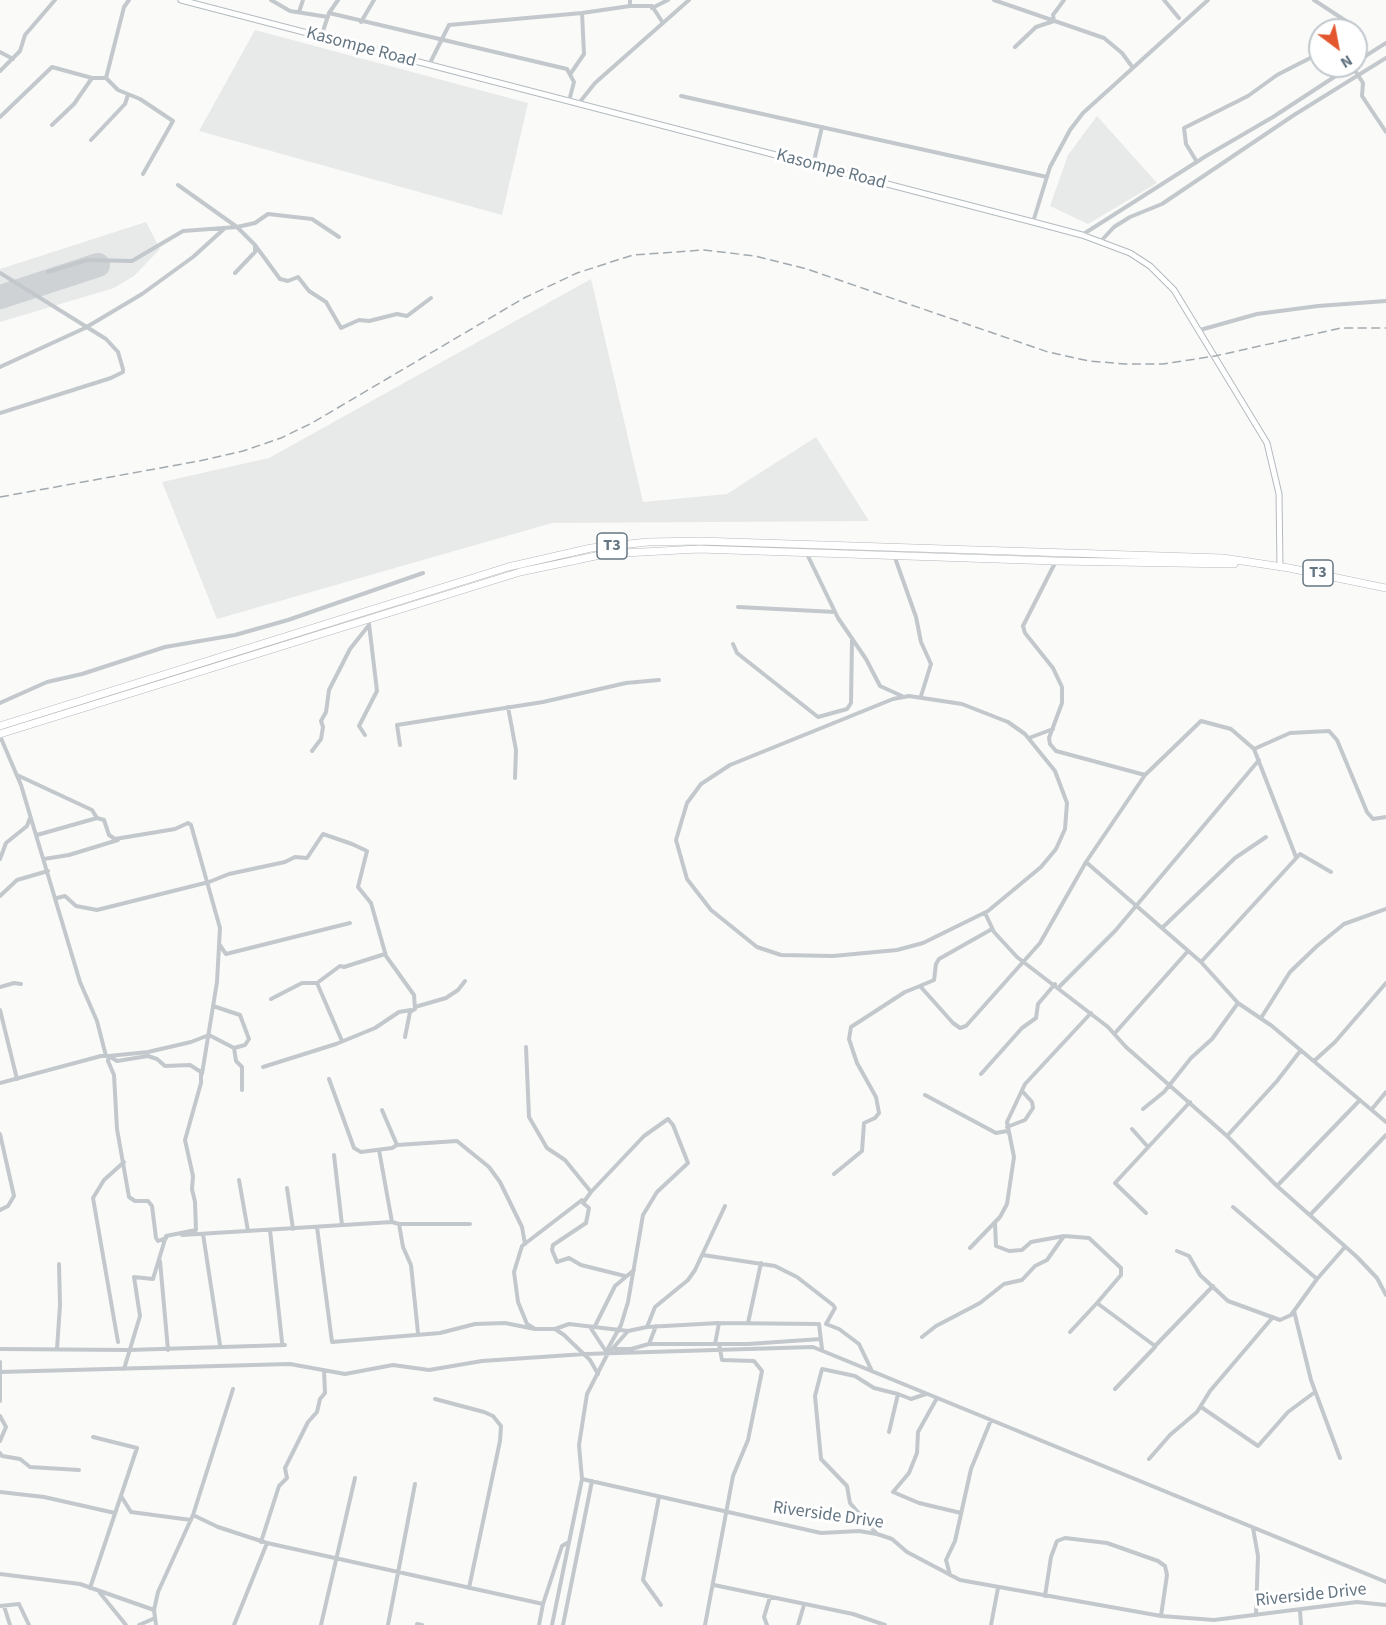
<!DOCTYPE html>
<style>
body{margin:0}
#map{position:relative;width:1386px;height:1625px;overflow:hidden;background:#fafaf8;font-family:"Source Sans 3",sans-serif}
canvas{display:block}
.north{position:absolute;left:1308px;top:18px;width:60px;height:60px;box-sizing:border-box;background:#fff;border:2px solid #c1c8cd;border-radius:50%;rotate:148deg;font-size:16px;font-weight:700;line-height:24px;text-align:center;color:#657683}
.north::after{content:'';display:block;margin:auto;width:21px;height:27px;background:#e4572e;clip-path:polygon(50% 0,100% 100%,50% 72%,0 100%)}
</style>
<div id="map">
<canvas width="1386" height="1625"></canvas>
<div class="north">N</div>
</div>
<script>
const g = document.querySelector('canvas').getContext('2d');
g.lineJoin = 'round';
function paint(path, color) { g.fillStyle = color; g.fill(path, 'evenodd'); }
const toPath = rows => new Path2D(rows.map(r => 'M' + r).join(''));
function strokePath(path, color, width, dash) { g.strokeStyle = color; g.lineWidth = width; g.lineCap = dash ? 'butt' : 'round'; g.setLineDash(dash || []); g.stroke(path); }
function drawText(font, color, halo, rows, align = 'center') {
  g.font = font + ' "Source Sans 3",sans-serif'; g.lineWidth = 6; g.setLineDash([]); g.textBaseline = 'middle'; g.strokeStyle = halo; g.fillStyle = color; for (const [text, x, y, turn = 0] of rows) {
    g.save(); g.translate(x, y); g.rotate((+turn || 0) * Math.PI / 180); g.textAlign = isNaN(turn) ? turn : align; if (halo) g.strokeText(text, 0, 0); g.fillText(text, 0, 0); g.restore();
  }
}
const built = toPath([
 [255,30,528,103,502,215,199,131],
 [1097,116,1157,183,1088,224,1050,206,1068,155],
 [146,222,160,249,134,276,114,288,0,322,0,269],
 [591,279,643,502,727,494,816,437,869,521,552,523,217,619,162,482,269,458]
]);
const runway = toPath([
 [0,297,98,265]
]);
const street = toPath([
 [271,0,290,11,328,17],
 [994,0,1104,38,1122,53,1133,68],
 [1164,0,1179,18],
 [1314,0,1346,21,1353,30],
 [630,6,652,6,663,23],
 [652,8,668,0],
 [299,12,303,0],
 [329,13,567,69,574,82,569,101],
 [361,22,374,0],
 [1356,36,1366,56],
 [321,37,329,13,338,0],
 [1015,47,1036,27,1054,21,1053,15,1064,0],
 [0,52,13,59],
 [1356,62,1386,43],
 [429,65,449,25,582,13,630,6,630,0],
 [1352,66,1363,83,1362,96,1386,132],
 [0,71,20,51,25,35,55,0],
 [571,73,584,54,582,13],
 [106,78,124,7,129,0],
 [681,96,1047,177],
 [579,103,595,83,689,0],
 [0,117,52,67,92,78,106,78,118,90,140,99,173,121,143,174],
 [52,125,74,104,92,78],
 [91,140,125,104,128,95],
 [1197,162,1186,144,1184,128,1248,96,1277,75,1320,53],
 [813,165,822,127],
 [178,185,237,227,255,245,255,252,235,273],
 [1033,222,1050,167,1070,130,1083,113,1208,0],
 [1082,235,1206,156,1273,117,1351,66],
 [1101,241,1114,227,1130,217,1162,204,1294,115,1386,58],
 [255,245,280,279,288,281,298,277,309,291,326,302,341,328,359,320,369,321,397,314,407,316,431,298],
 [48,272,87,260,132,261,183,231,237,227,255,223,268,214,312,219,339,237],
 [0,273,106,339,118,352,123,369,123,372,111,378,0,413],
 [1200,330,1257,314,1318,306,1386,301],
 [0,367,85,328,142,294,193,257,225,228],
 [806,552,838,618,866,659,880,686,902,696],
 [894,555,916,617,921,642,931,664,921,696],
 [1056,561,1023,626,1025,633,1053,668,1062,687,1062,703,1049,738,1050,744,1056,751,1145,775],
 [738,607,835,612],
 [733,644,737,653,818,717,847,709,851,703,852,640],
 [909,696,962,704,1008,722,1025,734,1055,771,1067,803,1065,829,1056,849,1041,867,988,911,923,943,897,950,833,956,781,955,757,947,711,910,687,879,676,840,687,803,701,784,730,765,893,699,909,696],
 [0,703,47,682,82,674,165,647,235,635,288,620,423,573],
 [508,707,516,750,515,778],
 [365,735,359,726,377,691,369,624],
 [0,736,21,785,80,982,97,1021,106,1056],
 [1029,738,1053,729],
 [400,745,397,725,543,702,626,683,659,680],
 [1254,749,1290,733,1329,731,1337,740,1367,812,1373,819,1386,817],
 [312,751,321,739,323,727,321,721,326,712,329,690,350,649,369,625],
 [17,775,92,810,97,818],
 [37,835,97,818,104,820,109,835,115,839,175,829,188,823,191,825,220,928,217,982,202,1074],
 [0,859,6,843,27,826,30,818],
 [44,859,69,855,118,840],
 [1086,862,1201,962,1238,1003,1272,1026,1386,1122],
 [0,896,17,880,48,871],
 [57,898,65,896,76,906,97,910,209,882,229,874,285,862,295,857,307,858,323,834,352,844,367,851,358,887,371,903,386,956,414,995,415,1009,410,1012,405,1037],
 [985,913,994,932,1017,957,1108,1027,1126,1047,1227,1136,1277,1186,1357,1257,1377,1278,1386,1295],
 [1162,928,1235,858,1266,837],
 [219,944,226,954,350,923],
 [1201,962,1300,854,1331,872],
 [920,986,934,980,936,964,939,959,992,929],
 [0,987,14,983,21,984],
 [1059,987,1115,931,1259,760],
 [271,999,302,983,317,983],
 [213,1006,240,1015,249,1039,245,1045,234,1048],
 [415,1007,446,998,458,990,465,981],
 [0,1010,17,1079],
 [1261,1018,1290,972,1317,946,1344,924,1386,909],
 [1115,1033,1188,951],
 [342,1041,317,983,340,966,344,967,385,954],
 [526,1047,529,1117,547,1148,565,1160,591,1192],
 [1314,1061,1335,1042,1386,983],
 [263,1067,336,1044,375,1028,399,1012,411,1010],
 [981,1074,1022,1028,1036,1018,1038,1004,1055,984],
 [329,1079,354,1148,361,1152,392,1148,397,1145],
 [0,1083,101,1056,109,1056,117,1061,148,1056,157,1059,165,1066,190,1065,201,1072,201,1083,185,1140,193,1176,192,1189,195,1202,196,1230,166,1236,153,1279,134,1277,140,1316,124,1369],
 [925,1095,996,1133,1007,1131,1009,1133],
 [1143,1109,1164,1092,1191,1058,1212,1039,1238,1003],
 [1372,1109,1386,1092],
 [382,1110,397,1145,457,1141,489,1167,500,1182,522,1227,525,1244],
 [1007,1127,1025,1120,1033,1108,1032,1102,1023,1092],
 [1132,1129,1148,1147],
 [0,1134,14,1196,8,1206,0,1210],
 [1227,1136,1277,1081,1301,1050],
 [379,1150,392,1222],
 [334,1155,342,1225],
 [834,1174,862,1151,864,1123,875,1118,879,1113,876,1097,857,1063,849,1039,851,1027,905,992,920,986,953,1023,960,1028,966,1026,1040,943,1086,862,1145,775,1201,721,1231,729,1254,749,1296,857],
 [239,1180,248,1231],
 [1277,1186,1359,1101],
 [287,1188,293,1229],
 [582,1200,522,1246,514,1272,518,1302,527,1324,535,1329,555,1329,564,1335,590,1360,598,1374],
 [1233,1207,1317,1279,1345,1247],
 [1146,1213,1115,1183,1190,1102],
 [1311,1214,1386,1135],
 [995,1223,996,1246,1009,1251,1022,1250,1031,1242,1064,1236],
 [399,1224,403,1247,411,1265,418,1333],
 [317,1227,332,1342,440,1333,475,1324,505,1323,535,1329],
 [270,1230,282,1342],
 [203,1234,220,1345],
 [182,1235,392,1222,399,1224,470,1224],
 [166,1238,158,1241,156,1238,152,1206,148,1201,135,1201,129,1197,117,1129,114,1075,108,1061,109,1056,148,1052,191,1042,209,1035,234,1048,236,1061,242,1067,242,1090],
 [970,1248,1000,1217,1007,1204,1014,1157,1007,1122,1025,1084,1091,1013],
 [1177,1251,1189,1256,1200,1275,1228,1301,1280,1320,1291,1315,1317,1279],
 [703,1255,775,1266,797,1277,833,1305,835,1308,826,1324,839,1329,859,1344,871,1369],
 [160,1261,168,1350],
 [1294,1311,1311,1380,1340,1458],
 [719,1323,819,1324,822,1349],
 [748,1323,761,1263],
 [595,1326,615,1286,634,1270],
 [590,1327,607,1353],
 [647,1327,655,1307,688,1280,695,1270,725,1206],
 [555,1329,569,1324,628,1331,647,1327,719,1323,715,1344],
 [1070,1332,1097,1303,1155,1346,1213,1286],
 [922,1337,936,1326,980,1303,1004,1284,1022,1280,1035,1266,1047,1260,1064,1236,1089,1238,1121,1268,1121,1275,1097,1303],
 [118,1342,93,1198,104,1180,124,1162],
 [649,1344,656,1326],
 [0,1349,129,1350,285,1345],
 [57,1349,60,1305,59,1264],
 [615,1349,631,1349,649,1344,748,1344,821,1339],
 [606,1352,621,1325,628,1302,643,1215,657,1192,688,1163,673,1125,668,1119,644,1136,591,1192,583,1203,589,1208,586,1223,553,1245,552,1250,557,1262,569,1258,581,1265,625,1276],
 [0,1362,0,1401],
 [0,1372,290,1364,345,1374,393,1365,429,1370,482,1361,585,1354,813,1347,1386,1582],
 [1115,1389,1155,1347],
 [898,1394,911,1399,926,1394],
 [937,1398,918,1432,917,1453,909,1473,893,1492,919,1503,961,1513],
 [435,1399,484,1412,493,1416,501,1426,500,1441,469,1588],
 [1201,1407,1258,1446,1288,1412,1315,1392],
 [0,1416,6,1427,0,1441],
 [0,1453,2,1456,20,1459,30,1467,79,1470],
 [1149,1459,1170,1435,1197,1412,1210,1391,1273,1317],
 [582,1479,579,1445,587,1394,607,1355,628,1331],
 [0,1492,44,1497,115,1513],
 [121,1496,131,1512,191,1520],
 [659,1497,643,1580,661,1605],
 [193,1515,218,1527,267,1543,543,1604],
 [1253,1528,1258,1556,1256,1615],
 [877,1534,850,1503,847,1486,821,1459,815,1396,822,1369,855,1376,874,1388,898,1394,889,1432],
 [261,1542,279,1486,287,1478,285,1468,308,1422,317,1412,320,1399,325,1393,324,1370],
 [0,1574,80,1584,154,1610],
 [950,1575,946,1560,955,1541,971,1469,991,1420],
 [714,1585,853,1614,885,1625],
 [90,1588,137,1448,93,1437],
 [100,1593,126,1625],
 [1045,1596,1051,1557,1057,1541,1065,1538,1107,1543,1158,1561,1165,1566,1167,1575,1161,1616],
 [0,1606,19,1604,29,1625],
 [4,1606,10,1625],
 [1300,1610,1301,1625],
 [417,1624,422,1625],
 [139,1625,155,1618],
 [156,1625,154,1610,158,1592,193,1515,233,1389],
 [234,1625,267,1543],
 [321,1625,355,1478],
 [388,1625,415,1484],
 [539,1625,543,1604,562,1546,567,1543],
 [552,1625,582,1479,821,1533,859,1531,877,1534,892,1539,907,1552,960,1580,1161,1616,1214,1620,1357,1602,1386,1605],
 [563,1625,592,1481],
 [705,1625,733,1476,748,1440,762,1371,754,1361,722,1360,719,1344],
 [767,1625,764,1617,770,1597],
 [798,1625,804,1605],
 [991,1625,998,1588]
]);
const secondary = toPath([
 [181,0,1033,222,1082,235,1130,253,1150,266,1174,290,1267,443,1279,494,1280,567]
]);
const highway = toPath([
 [0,726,508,567,591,548,648,542,699,541,1223,558,1289,568,1386,588],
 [0,734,520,572,605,554,699,549,1056,561,1234,564]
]);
const rail = toPath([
 [0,497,199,461,243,451,281,438,312,423,524,298,577,273,633,255,704,250,755,256,807,269,1048,352,1089,361,1125,364,1163,364,1215,356,1341,328,1386,328]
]);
const shields = [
 [612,546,30],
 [1318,573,30]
];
const shieldNames = [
 ["T3",612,546],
 ["T3",1318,573]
];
const streetNames = [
 ["Kasompe Road",361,48,15],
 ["Kasompe Road",831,170,15],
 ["Riverside Drive",828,1516,8],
 ["Riverside Drive",1311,1596,-6]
];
paint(built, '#e8e9e9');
strokePath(runway, '#ced2d4', 24);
strokePath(secondary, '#b3babf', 7);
strokePath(highway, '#b4b9bd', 8);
strokePath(street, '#c3c8cc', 4);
strokePath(secondary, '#fff', 5);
strokePath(highway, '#fff', 7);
strokePath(rail, '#a2aab0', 1.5, [9, 4.5]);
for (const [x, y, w] of shields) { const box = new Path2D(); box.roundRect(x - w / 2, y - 13, w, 26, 4.5); g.fillStyle = '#fff'; g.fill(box); strokePath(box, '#657683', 1.5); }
drawText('bold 16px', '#657683', null, shieldNames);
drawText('18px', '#657683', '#fff', streetNames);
</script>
